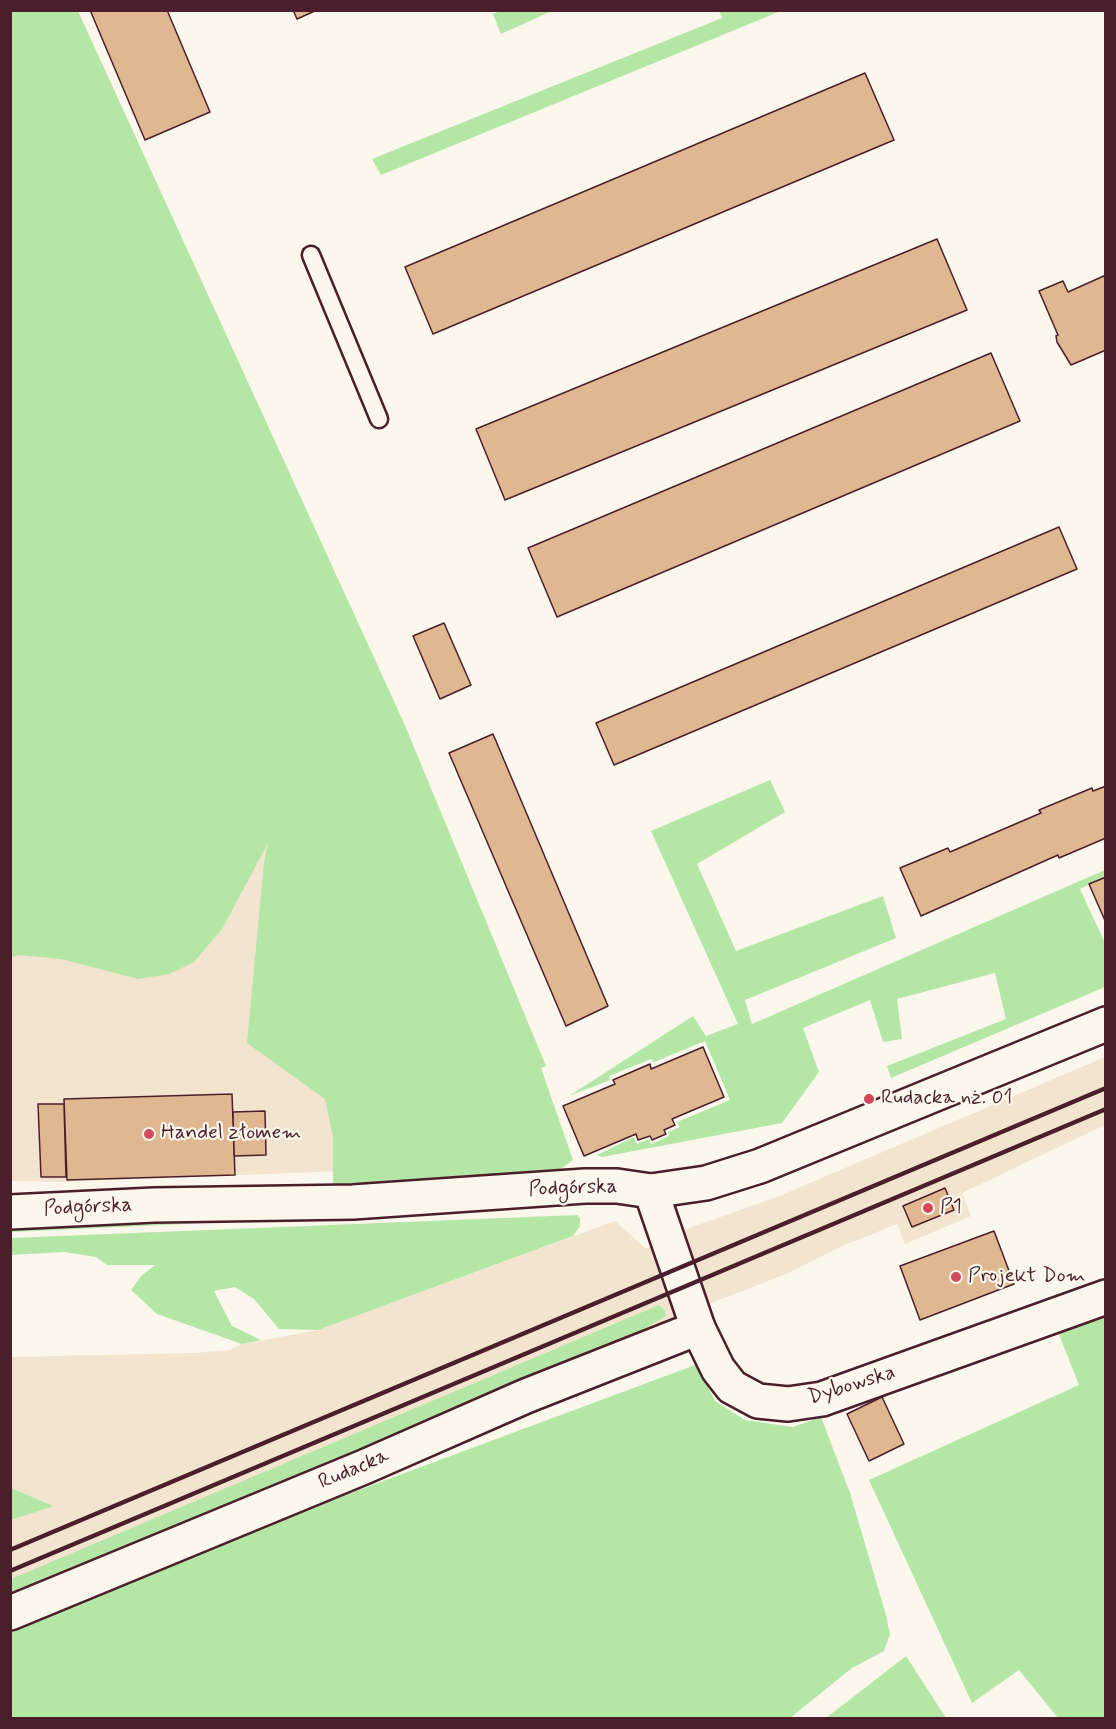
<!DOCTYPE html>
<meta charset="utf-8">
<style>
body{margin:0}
#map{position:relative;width:1116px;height:1729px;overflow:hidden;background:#fbf7ec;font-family:Mynerve,sans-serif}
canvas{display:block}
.frame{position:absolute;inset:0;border:12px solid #4a1f2b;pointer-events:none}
</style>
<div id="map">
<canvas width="1116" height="1729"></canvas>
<div class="frame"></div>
</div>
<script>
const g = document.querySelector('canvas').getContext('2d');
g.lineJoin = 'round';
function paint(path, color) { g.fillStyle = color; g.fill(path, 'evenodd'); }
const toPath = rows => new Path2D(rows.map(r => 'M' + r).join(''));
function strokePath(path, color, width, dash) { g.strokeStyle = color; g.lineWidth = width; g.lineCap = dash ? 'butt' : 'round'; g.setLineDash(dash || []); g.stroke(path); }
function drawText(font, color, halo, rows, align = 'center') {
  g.font = font + ' Mynerve,sans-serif'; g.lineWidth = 4.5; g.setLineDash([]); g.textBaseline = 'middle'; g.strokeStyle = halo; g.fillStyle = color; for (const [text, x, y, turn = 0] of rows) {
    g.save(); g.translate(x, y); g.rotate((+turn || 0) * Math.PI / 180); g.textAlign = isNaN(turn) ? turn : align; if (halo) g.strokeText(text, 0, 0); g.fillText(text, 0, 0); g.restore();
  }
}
const built = toPath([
 [287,812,343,1171,61,1182,11,1181,11,894],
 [1105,1057,1105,1125,962,1193,971,1216,905,1244,897,1224,840,1247,786,1274,480,1393,11,1584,11,1520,53,1505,11,1488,10,1357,195,1353,230,1350,242,1344,318,1330,615,1221,646,1249,678,1232,777,1197]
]);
const green = toPath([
 [11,11,78,11,404,723,546,1066,541,1068,573,1160,545,1180,333,1184,333,1136,325,1099,247,1043,264,862,268,843,222,929,194,962,169,974,138,979,61,959,18,955,11,958],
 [500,11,500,10,552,11,501,34,493,14],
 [719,11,781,11,381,175,372,159,722,18],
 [770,780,785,812,697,864,736,951,883,896,896,938,745,1000,752,1024,1105,870,1105,877,1080,889,1105,943,1105,987,891,1078,887,1066,1006,1019,995,973,897,999,902,1039,883,1042,870,1000,803,1028,819,1072,782,1123,602,1157,597,1155,634,1137,637,1144,649,1139,651,1144,669,1136,668,1132,680,1127,677,1122,730,1100,705,1041,654,1062,651,1059,609,1076,610,1080,569,1096,693,1016,706,1036,738,1024,651,831],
 [568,1201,573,1206,11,1232,10,1224],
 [577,1215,580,1218,580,1226,573,1236,318,1330,279,1329,254,1299,235,1287,214,1291,232,1326,261,1340,242,1344,157,1314,131,1290,141,1276,155,1265,107,1265,96,1257,64,1252,11,1255,11,1238],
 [659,1305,665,1311,666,1316,625,1340,11,1597,11,1579],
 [1105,1315,1105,1718,1058,1718,1019,1670,972,1703,869,1480,1079,1385,1058,1332],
 [698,1364,715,1401,745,1420,793,1427,821,1417,850,1493,886,1615,890,1634,884,1651,852,1668,790,1718,11,1718,11,1629,281,1519],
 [11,1488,54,1506,11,1520],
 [906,1656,946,1718,826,1718]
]);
const building = toPath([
 [90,10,167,10,210,112,145,140,90,10],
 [293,10,317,10,297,19,293,10],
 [865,73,894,140,433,334,405,267,865,73],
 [937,239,967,310,505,500,476,429,937,239],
 [1106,275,1106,350,1071,365,1057,342,1056,336,1058,335,1039,291,1063,281,1068,292,1106,275],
 [991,353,1020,421,557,617,528,548,991,353],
 [1059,527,1077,569,614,765,596,723,1059,527],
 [444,623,471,685,440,699,413,636,444,623],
 [493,734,608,1006,566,1026,449,753,493,734],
 [1106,786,1106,838,1059,858,1058,855,921,916,900,868,948,848,950,852,1041,813,1039,810,1092,788,1093,791,1106,786],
 [1106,877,1106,923,1089,884,1106,877],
 [703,1047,724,1097,672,1119,675,1125,664,1130,666,1134,652,1140,650,1136,638,1140,636,1134,584,1156,563,1106,615,1084,613,1080,650,1064,651,1069,703,1047],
 [232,1094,235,1175,67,1180,64,1099,232,1094],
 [38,1104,64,1104,66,1177,41,1177,38,1104],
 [265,1111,266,1155,234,1156,233,1112,265,1111],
 [945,1188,954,1210,912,1227,903,1206,945,1188],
 [994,1231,1014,1284,920,1320,900,1266,994,1231],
 [882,1397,904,1444,869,1461,847,1414,882,1397]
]);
const service = toPath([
 [311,255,379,419]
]);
const minor = toPath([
 [10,1212,154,1205,353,1202,585,1186,617,1186,651,1191],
 [10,1613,364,1467,526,1396,698,1328]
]);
const tertiary = toPath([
 [1106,1024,760,1166,706,1183,651,1191,698,1328,718,1369,732,1387,758,1401,788,1404,822,1399,1106,1297]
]);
const rail = toPath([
 [10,1550,1106,1088],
 [10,1571,1106,1109]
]);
const markers = [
 [869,1099,6,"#d1495b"],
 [149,1134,6,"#d1495b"],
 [928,1208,6,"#d1495b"],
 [956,1277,6,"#d1495b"]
];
const poiNames = [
 ["Rudacka nż. 01",881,1099],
 ["Handel złomem",161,1134],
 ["P1",940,1208],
 ["Projekt Dom",968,1277]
];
const streetNames = [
 ["Podgórska",573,1189,-2],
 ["Podgórska",88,1208,-3],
 ["Dybowska",852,1386,-17],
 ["Rudacka",354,1470,-23]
];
paint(built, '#f3e4d0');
paint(green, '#b4e6a6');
paint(building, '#dfb790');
strokePath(building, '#4a1f2b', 1.5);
strokePath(service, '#4a1f2b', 21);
strokePath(minor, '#4a1f2b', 38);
strokePath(tertiary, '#4a1f2b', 38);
strokePath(service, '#fbf7ec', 16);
strokePath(minor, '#fbf7ec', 33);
strokePath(tertiary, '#fbf7ec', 33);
strokePath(rail, '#4a1f2b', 4.5);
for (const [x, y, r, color] of markers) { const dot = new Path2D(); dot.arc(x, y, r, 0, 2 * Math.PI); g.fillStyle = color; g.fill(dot); strokePath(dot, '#fbf7ec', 2); }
drawText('21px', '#4a1f2b', '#fbf7ec', poiNames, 'left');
drawText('21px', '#4a1f2b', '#fbf7ec', streetNames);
</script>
